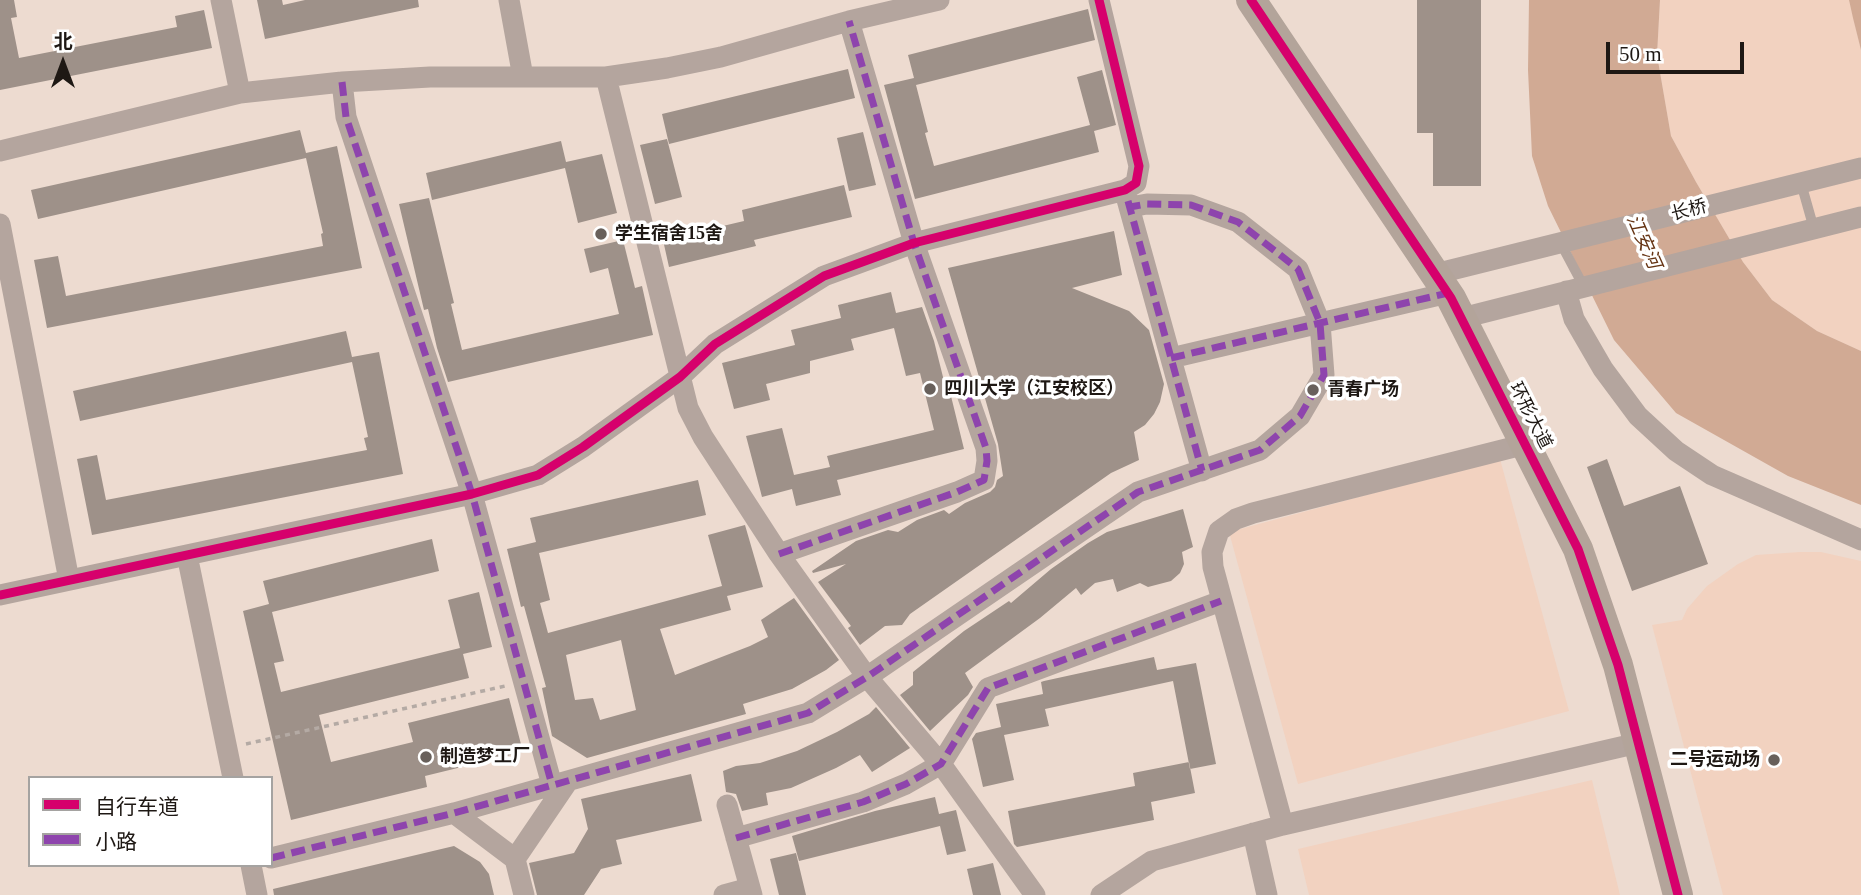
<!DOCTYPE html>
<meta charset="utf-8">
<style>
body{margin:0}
#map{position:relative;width:1861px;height:895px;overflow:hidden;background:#f0e6e0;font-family:"Times New Roman","Noto Sans SC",serif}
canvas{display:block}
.legend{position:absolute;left:28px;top:776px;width:245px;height:91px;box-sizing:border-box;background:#fff;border:2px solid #a5a3a1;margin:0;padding:9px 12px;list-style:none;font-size:21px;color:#1e1814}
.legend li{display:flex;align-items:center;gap:14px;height:35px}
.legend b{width:35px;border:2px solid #a5a3a1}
.north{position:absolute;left:28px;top:28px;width:70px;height:70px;-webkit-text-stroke:5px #fff;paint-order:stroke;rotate:0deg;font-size:19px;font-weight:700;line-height:28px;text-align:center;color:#1e1814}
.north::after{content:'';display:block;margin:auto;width:24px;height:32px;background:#1e1814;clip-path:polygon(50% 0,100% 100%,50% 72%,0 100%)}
.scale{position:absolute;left:1606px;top:42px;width:138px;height:32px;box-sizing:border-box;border:4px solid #1e1814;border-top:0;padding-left:9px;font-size:21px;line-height:24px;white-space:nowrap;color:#1e1814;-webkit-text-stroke:5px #fff;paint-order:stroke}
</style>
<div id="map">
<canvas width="1861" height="895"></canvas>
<ul class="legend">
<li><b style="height:9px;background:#d6006c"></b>自行车道</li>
<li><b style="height:9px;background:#8e44ad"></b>小路</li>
</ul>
<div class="north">北</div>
<div class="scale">50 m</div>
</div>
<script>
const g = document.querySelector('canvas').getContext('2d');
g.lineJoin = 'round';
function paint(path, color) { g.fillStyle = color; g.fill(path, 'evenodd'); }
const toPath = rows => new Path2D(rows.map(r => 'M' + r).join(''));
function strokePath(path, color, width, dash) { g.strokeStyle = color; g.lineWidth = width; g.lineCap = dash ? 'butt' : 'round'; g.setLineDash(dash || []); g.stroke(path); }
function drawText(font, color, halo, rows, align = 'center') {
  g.font = font + ' "Times New Roman","Noto Sans SC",serif'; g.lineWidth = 7; g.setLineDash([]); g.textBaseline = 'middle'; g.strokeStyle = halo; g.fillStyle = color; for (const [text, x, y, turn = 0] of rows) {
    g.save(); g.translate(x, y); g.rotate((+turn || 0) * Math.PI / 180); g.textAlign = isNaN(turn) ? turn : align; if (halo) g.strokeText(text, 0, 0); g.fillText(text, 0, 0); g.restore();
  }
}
const built = toPath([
 [0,0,1861,0,1861,895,0,895],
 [30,778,271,778,271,865,30,865]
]);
const green = toPath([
 [1660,0,1849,0,1861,50,1861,351,1817,331,1772,300,1743,262,1696,182,1671,136,1657,55],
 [1500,459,1569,711,1298,784,1229,532],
 [1800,552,1821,552,1861,561,1861,895,1723,895,1652,625,1682,620,1687,609,1707,586,1738,564,1756,555],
 [1592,780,1620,895,1309,895,1298,849]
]);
const water = toPath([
 [1529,0,1660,0,1657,55,1671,136,1696,182,1743,262,1772,300,1817,331,1861,351,1861,505,1788,476,1676,413,1614,340,1548,206,1532,156,1528,70],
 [1849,0,1861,0,1861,50,1853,18]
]);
const building = toPath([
 [0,0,14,0,17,17,11,18,19,58,177,27,175,16,204,10,212,48,0,90],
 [257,0,282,0,283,5,305,0,418,0,419,7,265,39],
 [1417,0,1481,0,1481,186,1433,186,1433,133,1417,133],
 [1088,9,1095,40,916,85,928,132,925,133,934,166,1090,125,1077,77,1102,70,1116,125,1094,131,1099,152,915,199,884,85,914,78,908,55],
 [848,69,855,98,669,144,662,114],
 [300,130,306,153,337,146,362,268,47,328,34,260,58,256,66,296,323,246,321,234,323,233,306,158,38,219,31,190],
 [863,132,876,185,849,191,837,138],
 [667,139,682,197,655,204,640,145],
 [561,141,566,162,602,154,617,213,578,223,565,168,432,200,426,173],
 [844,185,852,217,754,240,756,246,669,267,661,231,691,224,693,233,744,221,742,210],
 [429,198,454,303,451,304,462,350,619,314,608,268,590,273,584,249,623,240,635,288,642,286,653,335,448,382,437,348,428,309,424,310,399,204],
 [1114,231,1122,275,1072,288,1129,311,1149,330,1164,384,1160,402,1154,414,1145,425,1134,432,1139,460,1111,473,910,614,902,625,885,626,860,645,848,628,851,626,818,582,846,564,813,573,812,571,856,541,888,530,898,532,917,520,944,510,949,514,965,503,990,492,995,487,997,480,1003,476,998,444,948,268],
 [891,292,896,313,922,307,934,341,947,393,950,392,964,449,837,480,841,495,796,506,792,489,762,497,746,436,782,428,794,475,830,467,827,456,934,430,920,373,906,376,894,328,851,339,854,350,810,361,810,373,766,384,770,400,734,409,722,363,795,345,791,330,841,318,838,305],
 [346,331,352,357,379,352,403,474,92,535,77,459,97,455,106,500,367,450,364,438,368,437,352,362,80,421,73,391],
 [1607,459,1624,506,1680,486,1708,564,1632,591,1587,467],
 [698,480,706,515,539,553,550,600,540,603,548,633,722,586,708,535,745,525,763,587,727,596,731,610,660,629,675,675,750,646,768,637,761,620,794,598,839,660,826,670,792,689,743,704,746,714,587,758,552,736,542,688,546,687,524,606,521,607,507,549,536,542,530,518],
 [621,640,636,710,600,720,593,698,575,700,566,655],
 [1183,509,1193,547,1182,552,1184,564,1180,573,1171,581,1148,587,1140,583,1117,592,1113,579,1095,583,1081,595,1076,588,1040,618,965,673,973,687,968,695,930,731,900,695,913,685,913,672,964,631,1009,601,1011,603,1051,569,1088,543,1107,532],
 [432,539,439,571,272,612,284,661,274,663,281,692,460,648,448,600,479,592,492,647,463,654,469,678,319,715,331,762,413,742,408,723,509,698,523,752,425,776,427,787,291,820,243,611,269,604,263,581],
 [1154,657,1157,670,1196,663,1216,764,1190,769,1173,681,1045,709,1049,726,1004,735,1014,780,983,787,972,739,976,733,1001,727,996,704,1043,694,1041,682,1044,681],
 [876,707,910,748,872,772,860,755,836,768,791,788,766,793,768,805,742,811,736,794,726,792,723,771,736,766,760,763,797,751,837,732,869,714],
 [1189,762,1195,793,1151,802,1154,820,1017,847,1014,844,1008,811,1135,786,1133,773],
 [691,774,702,821,616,840,622,864,601,869,584,895,537,895,529,863,574,853,588,829,581,799],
 [935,797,939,814,956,810,966,851,947,855,940,826,799,861,792,836,875,811],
 [454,846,480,862,489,874,494,895,274,895,273,889],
 [796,853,806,895,779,895,770,859],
 [993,863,1001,895,973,895,967,869]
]);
const path = toPath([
 [246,744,505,686]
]);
const lane = toPath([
 [1801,183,1814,229],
 [1560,242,1584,287]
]);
const street = toPath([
 [221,0,240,93],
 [509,0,523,77],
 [606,77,688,408,703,437,779,554,867,677,941,764,1035,895],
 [342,82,346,117,472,494,552,785],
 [0,151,240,93,342,82,430,77,606,77,667,68,721,57,849,21,939,0],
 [1126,196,1202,471],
 [0,224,69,580],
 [1435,274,1861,168],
 [1566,291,1574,319,1603,369,1638,416,1676,451,1712,475,1861,540],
 [1462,318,1861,217],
 [1171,358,1448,293],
 [779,554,957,492,984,480,987,461,986,448,914,243,849,21],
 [187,555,233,778],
 [0,595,472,494,538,475,583,447,680,377,715,344,824,276,914,243,1125,190,1136,183,1139,166,1099,0],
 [727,805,752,895],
 [454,813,515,859,524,895],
 [1283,825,1638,743],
 [1253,833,1267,895],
 [736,838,863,802,906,784,941,764,988,688,1221,601],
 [271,858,454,813,808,713,867,677,1138,492,1260,450,1300,416,1324,375,1320,323,1298,269,1238,222,1191,205,1147,204,1130,207],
 [515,859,568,781],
 [251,865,257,895],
 [724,895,750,888],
 [1101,895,1152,861,1283,825,1213,567,1212,552,1219,531,1236,519,1253,513,1526,444]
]);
const secondary = toPath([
 [1251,0,1451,298,1578,549,1618,665,1678,895]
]);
const quiet = toPath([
 [342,82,346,117,472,494,552,785],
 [1128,201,1202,471],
 [1171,358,1448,293],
 [779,554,957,492,984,480,987,461,986,448,914,243,849,21],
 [736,838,863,802,906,784,941,764,988,688,1221,601],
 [271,858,454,813,808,713,867,677,1138,492,1260,450,1300,416,1324,375,1320,323,1298,269,1238,222,1191,205,1147,204,1130,207]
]);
const cycleway = toPath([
 [1251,0,1451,298,1578,549,1618,665,1678,895],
 [0,595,472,494,538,475,583,447,680,377,715,344,824,276,914,243,1125,190,1136,183,1139,166,1099,0]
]);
const markers = [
 [601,234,7,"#68605b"],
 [930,389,7,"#68605b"],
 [1313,390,7,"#68605b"],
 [426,757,7,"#68605b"],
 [1774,760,7,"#68605b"]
];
const streetNames = [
 ["长桥",1689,211,-14],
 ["环形大道",1530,416,63]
];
const poiNames = [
 ["学生宿舍15舍",615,234],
 ["四川大学（江安校区）",944,389],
 ["青春广场",1327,390],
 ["制造梦工厂",440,757],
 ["二号运动场",1760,760,"right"]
];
const waterNames = [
 ["江安河",1643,242,66]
];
paint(built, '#eddbd0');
paint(green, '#f2d2c0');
paint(water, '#d1aa94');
paint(building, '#9e9189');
strokePath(path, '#b4aaa4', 3.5, [5, 5]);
strokePath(lane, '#b4a59e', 10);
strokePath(street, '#b4a59e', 21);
strokePath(secondary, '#b3a49a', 30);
strokePath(quiet, '#8e44ad', 7, [14, 7]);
strokePath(cycleway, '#d6006c', 9);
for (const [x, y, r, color] of markers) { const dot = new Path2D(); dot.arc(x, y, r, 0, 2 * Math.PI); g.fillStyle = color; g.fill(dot); strokePath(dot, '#fff', 2.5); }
drawText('18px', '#1e1814', '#fff', streetNames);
drawText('bold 18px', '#1e1814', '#fff', poiNames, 'left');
drawText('italic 19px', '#663414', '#fff', waterNames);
</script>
